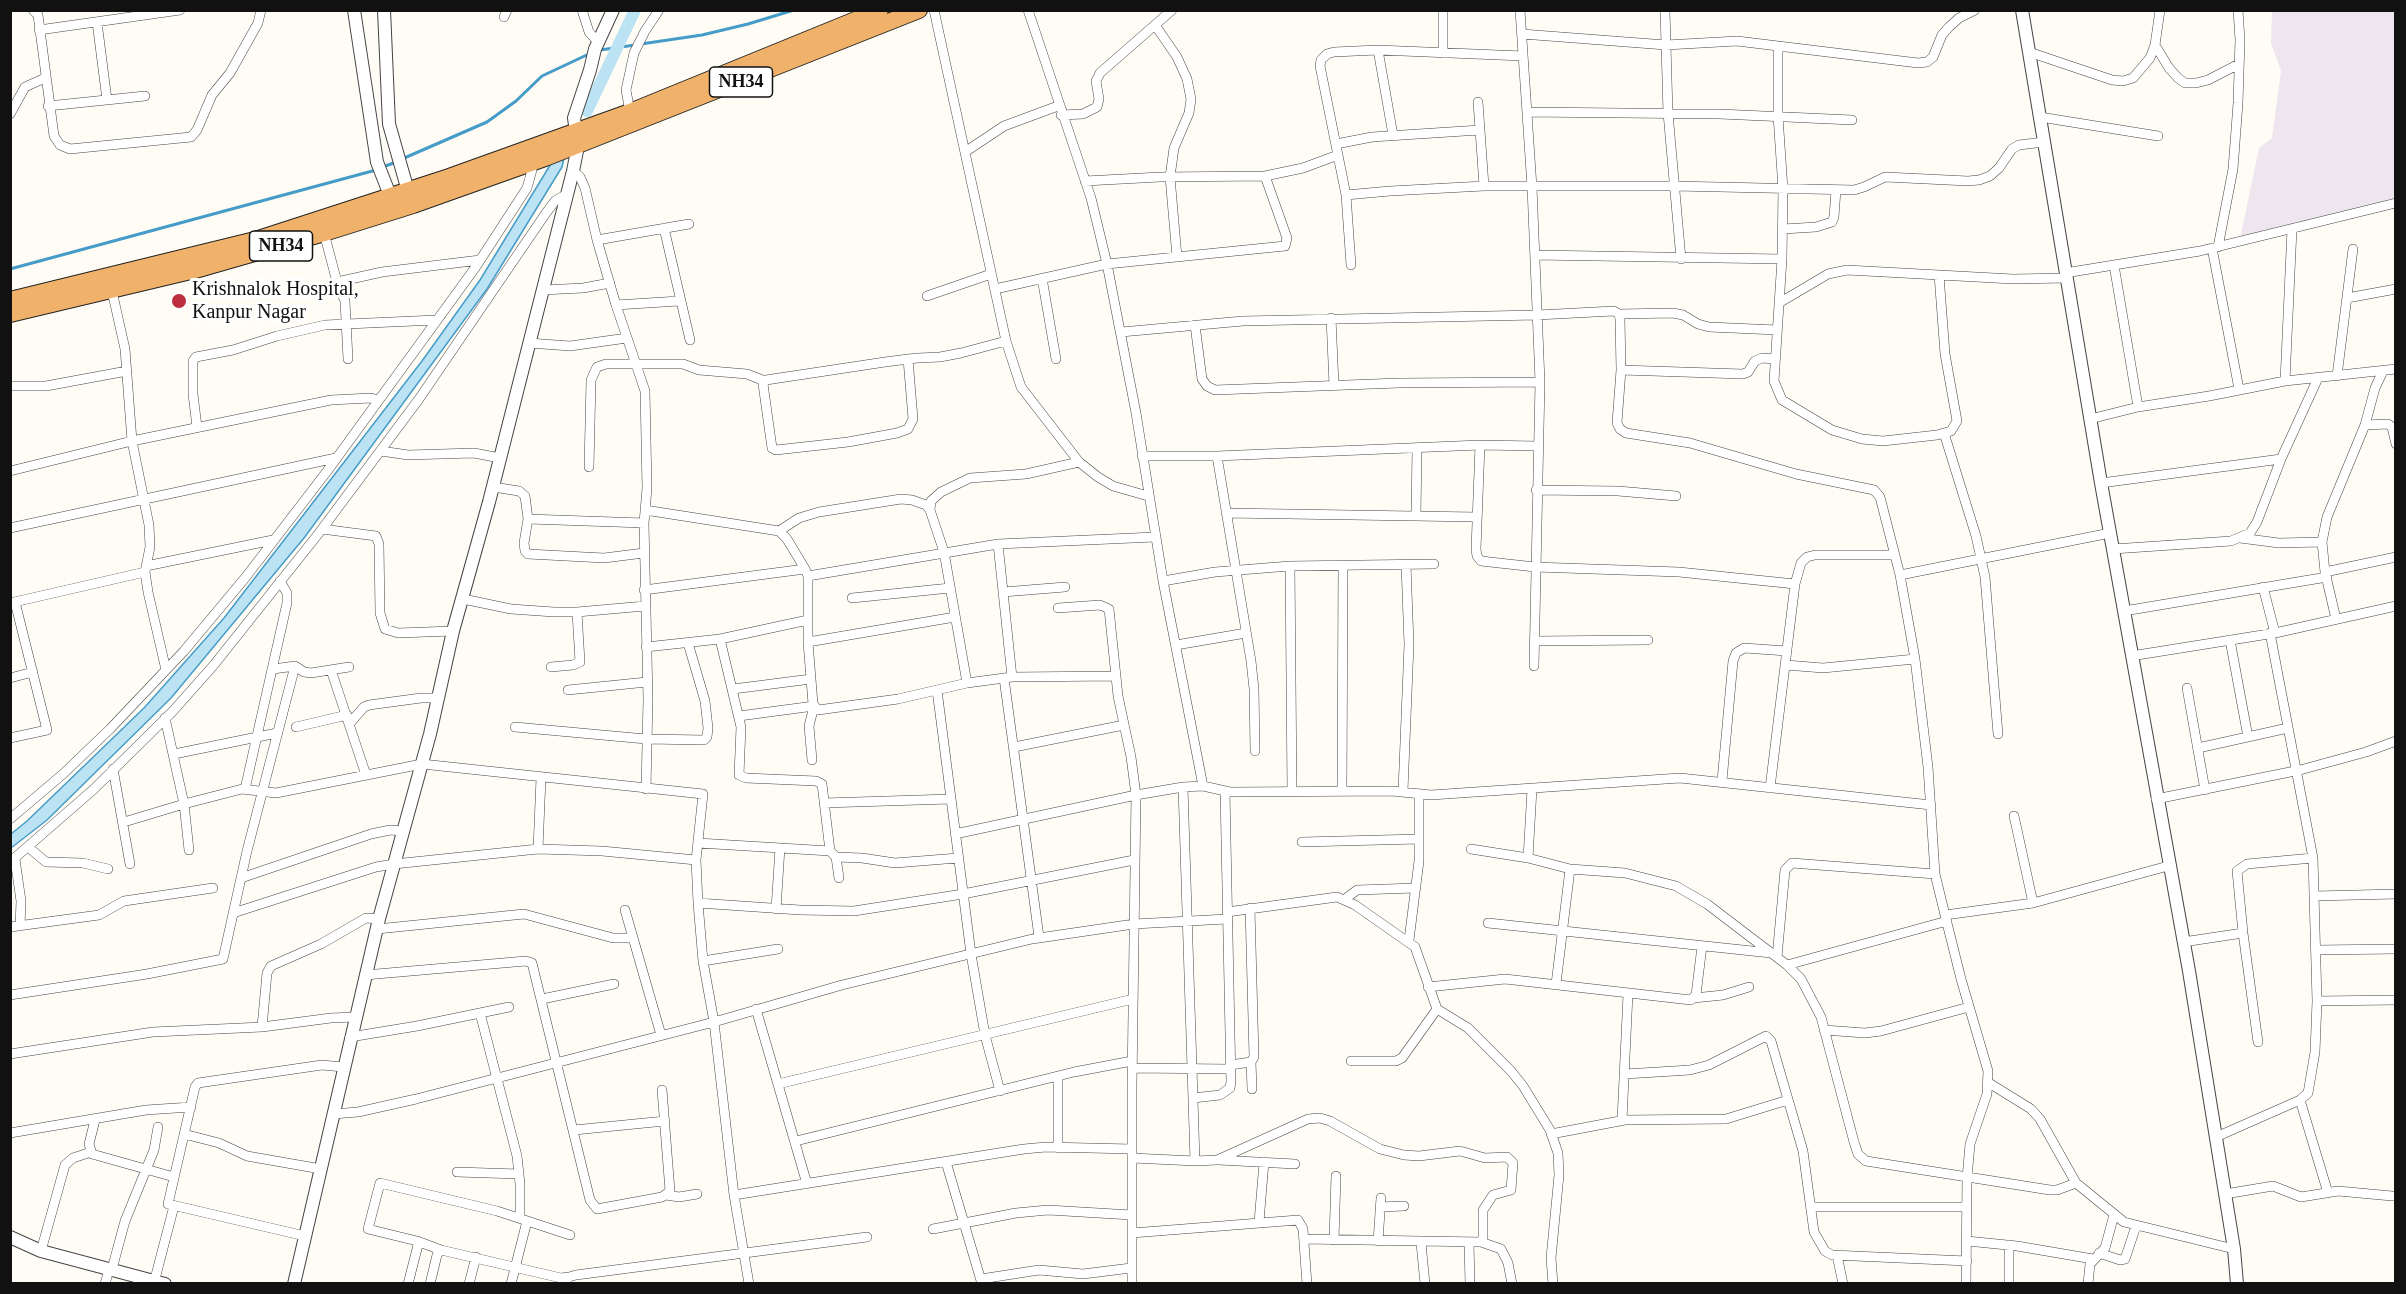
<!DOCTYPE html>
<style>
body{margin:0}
#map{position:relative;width:2406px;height:1294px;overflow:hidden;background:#fffcf5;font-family:Georgia,serif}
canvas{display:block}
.frame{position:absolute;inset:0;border:12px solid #111;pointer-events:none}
</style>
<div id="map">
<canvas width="2406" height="1294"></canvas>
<div class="frame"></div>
</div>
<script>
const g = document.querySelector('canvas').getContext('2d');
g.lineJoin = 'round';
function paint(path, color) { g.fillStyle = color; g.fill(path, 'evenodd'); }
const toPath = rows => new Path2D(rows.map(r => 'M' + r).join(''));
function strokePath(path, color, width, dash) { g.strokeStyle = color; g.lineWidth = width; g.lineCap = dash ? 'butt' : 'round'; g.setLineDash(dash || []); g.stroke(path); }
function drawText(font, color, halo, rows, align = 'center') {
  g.font = font + ' Georgia,serif'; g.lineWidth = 6; g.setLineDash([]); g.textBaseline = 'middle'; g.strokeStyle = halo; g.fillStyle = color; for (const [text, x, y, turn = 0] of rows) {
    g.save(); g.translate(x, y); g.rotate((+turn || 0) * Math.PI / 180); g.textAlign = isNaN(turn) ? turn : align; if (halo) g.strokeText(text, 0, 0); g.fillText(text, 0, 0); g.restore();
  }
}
const industrial = toPath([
 [2272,11,2395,11,2395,200,2240,239,2259,148,2272,138,2281,71,2271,43]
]);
const water = toPath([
 [564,158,562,167,487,289,304,538,171,698,47,820,11,848,11,834,27,821,144,708,224,618,422,361,480,280,552,162,564,158]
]);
const stream = toPath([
 [641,44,702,35,748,24,794,10],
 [600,50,635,45],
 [402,159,487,122,516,101,542,76,591,53],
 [383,167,396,162],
 [10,269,376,170]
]);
const canal = toPath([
 [587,111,635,10]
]);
const minor = toPath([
 [33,10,38,15,54,136,60,145,70,149,191,137,197,130,212,95,230,73,258,23,261,10],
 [582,10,589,32,598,42],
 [934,10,1006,341,1021,387,1079,462,1098,477,1113,486,1148,496],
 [1028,10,1091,198,1107,264,1136,413,1163,581,1203,786],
 [1443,10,1443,53],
 [1520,10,1532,187,1540,382,1534,666],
 [1665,10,1666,45,1737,41,1778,46,1778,116,1783,189,1782,259,1774,381,1782,400,1832,430,1862,439,1883,441,1937,435,1951,431,1957,421,1945,354,1939,275],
 [504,17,507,10],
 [97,22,107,100],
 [1155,25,1177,57,1187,79,1191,99,1189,113,1174,148,1170,177,1177,257],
 [39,30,180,10],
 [1522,34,1666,45,1668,113,1681,259],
 [2155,45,2169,68,2178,78,2185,83,2196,83,2208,80,2239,64],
 [1778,46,1918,63,1927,62,1933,57,1942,35,1949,27,1959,18,1975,10],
 [1378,50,1393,135],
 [2029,52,2112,80,2123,81,2133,78,2150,58,2155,45,2160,10],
 [1478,102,1484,186],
 [48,106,145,96],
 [630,112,626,90,634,53,645,31,659,10],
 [1527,112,1720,114,1852,120],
 [10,114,25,87,45,78],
 [1061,115,1083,114,1097,107,1099,99,1096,81,1100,73,1172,10],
 [2040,117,2158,136],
 [1336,144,1372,137,1480,130],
 [965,152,1004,126,1058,106],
 [573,171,580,177,585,188,597,240,616,305,645,391,647,488,644,523,648,699,646,789],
 [1085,181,1160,177,1265,176,1303,168,1338,155],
 [1346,195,1390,191,1484,186,1674,186,1854,190,1864,187,1885,177,1968,181,1979,180,1990,176,1999,168,2012,149,2019,145,2044,142],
 [664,228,690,340],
 [1783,229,1816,227,1832,222,1834,217,1836,190],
 [324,233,337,282,345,301,348,359],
 [597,240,689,224],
 [2218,247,2233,169,2238,103,2240,40,2238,10],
 [2212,248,2239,389],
 [1535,255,1782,259],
 [1351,265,1346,195,1320,66,1321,60,1327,54,1334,52,1378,50,1523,56],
 [2114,265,2138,407],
 [2065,273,2200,251,2396,203],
 [1042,278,1056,359],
 [337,282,382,272,480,260],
 [995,289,1107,264,1285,246,1287,238,1265,176],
 [543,290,583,288,610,283],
 [112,291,125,349,132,441,149,525,150,547,145,572,148,592,166,670],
 [927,296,991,274],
 [2347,298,2396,289],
 [1779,303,1828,274,1847,270,2013,279,2066,278],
 [616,305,679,301],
 [1619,314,1673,313,1683,315,1698,324,1709,327,1777,330],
 [1331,318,1334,385],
 [1195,325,1202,379,1207,386,1215,390,1399,383,1540,382],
 [1121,332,1243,321,1537,315,1614,311,1619,314,1620,319,1621,370,1617,423,1620,429,1626,433,1690,443,1796,474,1874,490,1880,497,1900,575,1915,659,1928,767,1935,874,1945,915,2033,903,2168,866],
 [529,343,570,346,627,338],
 [908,359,913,419,908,429,897,433,848,442,776,450,772,448,763,384,766,380,885,362,908,359,918,358,940,357,961,353,1006,341],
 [1621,370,1743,374,1748,372,1755,361,1762,358,1775,359],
 [2337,376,2353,249],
 [2285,381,2292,229],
 [10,386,46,386,127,371],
 [2090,419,2138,407,2209,396,2285,381,2396,369],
 [2365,425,2388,424,2392,427,2396,444],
 [197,427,193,394,193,361,196,357,233,350,277,336,325,325,436,320],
 [1944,433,1976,536,1985,577,1998,734],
 [1480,445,1476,549,1477,556,1481,561,1535,567,1679,572,1795,584,1770,788],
 [381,451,408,455,474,453,500,458],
 [1142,456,1217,456,1480,445,1537,446],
 [1217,456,1251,661,1254,689,1255,751],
 [589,467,591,380,597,367,606,364,683,364,699,370,747,374,765,381],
 [10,471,132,441,331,400,371,398,378,400],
 [2101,483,2281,459],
 [493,487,519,491,525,496,528,519,524,543,525,551,528,554,604,558,644,553],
 [1536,490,1618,491,1676,496],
 [645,510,779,531,787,539,805,569],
 [930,510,931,501,941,492,970,478,1026,474,1079,462],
 [1226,513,1477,517],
 [1416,514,1417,448],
 [528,519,644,523],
 [10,528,336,458],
 [322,529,376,536,379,544,380,613,385,629,398,633,453,631],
 [779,531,799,518,819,512,901,499,912,500,926,505,930,510,944,552,967,683],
 [2240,538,2279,543,2322,542],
 [998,544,1012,677],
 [2113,549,2231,541,2250,533,2257,522,2281,459,2318,378],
 [146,566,273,540],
 [1290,566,1292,791],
 [2325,572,2396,557],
 [1900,575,2110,533],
 [808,576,998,544,1155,537],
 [1163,581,1215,572,1290,566,1434,564],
 [1795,584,1801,563,1807,557,1815,555,1895,555],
 [2263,587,2275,633],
 [644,590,805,569,808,576,808,642,813,704,818,710,898,699,967,683,1012,677,1116,676],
 [1003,592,1065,587],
 [852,598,950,588],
 [463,599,511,609,554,612,577,612,645,606],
 [10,603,145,572],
 [1058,608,1100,605,1109,609,1118,696,1131,757,1136,795,1132,1085,1132,1284],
 [2124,611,2327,577],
 [2336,619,2325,572,2322,542,2327,517,2365,425,2375,388,2383,371],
 [720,639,741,727,739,775,746,778,816,781,822,784,830,851,836,857,839,878],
 [2230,640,2248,737],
 [1534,641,1648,640],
 [808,642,955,617],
 [1176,645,1246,633],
 [646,647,720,639,808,620],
 [2131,656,2275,633,2396,606],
 [1786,665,1823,668,1915,659],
 [551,667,573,665,580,662,577,612],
 [273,669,295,666,304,672,311,673,349,667],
 [331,670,366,775],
 [10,678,33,672],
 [1004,678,1039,937],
 [2187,688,2205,790],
 [733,689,811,679],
 [568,690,647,682],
 [937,690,971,954,985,1035,1000,1091],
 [739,716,814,706,809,726,812,760],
 [165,718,184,804,189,850],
 [350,723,364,707,369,705,421,698,438,698],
 [296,727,347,715],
 [515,727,646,739,704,740,707,737,708,728,705,701,688,643],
 [10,738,47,730,15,602],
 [1014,747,1124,725],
 [2198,748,2288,728],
 [174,754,277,733],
 [113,769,130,864],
 [1722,781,1733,661,1736,653,1744,648,1787,651],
 [245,789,287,603,287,593,280,581],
 [1342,791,1343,565],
 [1403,791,1409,644,1406,565],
 [2156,799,2300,770,2366,752,2396,741],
 [824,803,950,799],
 [2014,816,2033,903],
 [10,819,63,774,110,729,184,651,245,578,328,470,475,268,527,188,532,170,531,164],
 [124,822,184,804,242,789,276,793,422,764,703,794,696,860,698,903,703,961,714,1022,734,1195,749,1284],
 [955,834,1136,795,1183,787,1203,786,1230,792,1392,791,1431,795,1680,778,1931,805],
 [1302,842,1419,839],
 [698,843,830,851],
 [28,847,46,862,83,863,108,869],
 [538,849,541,778],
 [1471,849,1528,858,1570,869,1556,984],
 [836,857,862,858,895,863,958,858],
 [1528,858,1532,789],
 [15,859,21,901,20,926],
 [10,862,94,789,173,711,213,666,319,533,419,399,546,213,555,201,567,194],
 [1570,869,1625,873,1676,886,1707,904,1787,965,1801,979,1821,1017,1854,1142,1858,1154,1866,1161,2050,1190,2057,1190,2076,1183],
 [241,878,371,834,390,830,403,831],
 [2315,896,2396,894],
 [1345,899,1357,890,1416,888],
 [698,903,800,910,854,911,963,894,1134,860],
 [776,909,780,848],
 [625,910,661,1035],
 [1227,912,1337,897,1355,905,1415,947,1437,1009,1468,1028,1511,1071,1523,1086,1550,1130,1558,1153,1559,1175,1551,1258,1553,1284],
 [233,913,376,867,394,864,538,849,602,851,696,860],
 [1945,915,1961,979,1988,1071,1987,1094,1970,1144,1967,1178,1966,1284],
 [1488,923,1771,953],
 [10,927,99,915,124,901,213,888],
 [377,929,524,914,613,938,633,938],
 [1409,940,1419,861,1419,795],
 [2183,942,2243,933],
 [2316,950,2396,949],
 [1777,957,1785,870,1792,863,1935,874],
 [703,961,778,949],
 [1787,965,1947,921],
 [365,975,526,961,532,963,590,1200,597,1209,662,1197,670,1191,662,1090],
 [1428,987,1505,979,1691,1000,1696,995,1702,946],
 [10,995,147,974,223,959,247,851,295,666],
 [1694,998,1723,995,1749,987],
 [542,999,614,984],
 [2317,1001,2396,1000],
 [756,1009,807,1184],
 [480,1013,517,1156,520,1184,520,1218],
 [262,1027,267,973,271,966,321,944,366,918,379,919],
 [1824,1030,1865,1033,1881,1031,1969,1007],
 [350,1037,417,1026,509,1007],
 [2258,1042,2243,933,2237,871,2247,864,2313,858],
 [10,1054,153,1032,262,1027,331,1018,355,1017],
 [1351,1061,1396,1061,1402,1058,1437,1009],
 [1251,1062,1252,1089],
 [1230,1065,1251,1062,1254,1057,1250,908],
 [1132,1068,1230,1069],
 [1625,1074,1690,1070,1709,1065,1766,1036,1771,1041,1803,1151,1814,1232,1825,1251,1832,1255,1967,1261],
 [1058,1076,1058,1148],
 [1989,1083,2031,1109,2040,1119,2076,1183,2124,1222,2234,1249],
 [778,1084,1133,999],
 [1193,1098,1220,1095,1230,1088,1231,1082,1225,791],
 [2300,1100,2328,1193],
 [333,1114,358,1112,416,1099,714,1022,842,985,1032,939,1134,924,1227,919],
 [95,1120,89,1144,92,1154,174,1177],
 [1622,1120,1628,994],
 [574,1130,665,1121],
 [10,1133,146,1110,191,1107],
 [184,1134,219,1143,247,1156,321,1169],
 [1551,1134,1625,1120,1726,1119,1788,1100],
 [2216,1137,2300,1100,2308,1093,2315,1052,2317,1001,2313,858,2270,633],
 [796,1141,1074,1072,1132,1061],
 [1132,1158,1195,1161,1183,787],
 [1219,1160,1295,1164],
 [1195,1161,1217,1160,1308,1119,1320,1118,1330,1121,1380,1149,1404,1155,1419,1156,1460,1151,1485,1158,1507,1157,1513,1163,1511,1190,1493,1195,1483,1210,1483,1238,1481,1242,1304,1239],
 [946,1162,982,1284],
 [457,1172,519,1174],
 [2225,1194,2273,1186,2301,1197,2338,1191,2392,1196],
 [666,1195,679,1197,697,1194],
 [734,1195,1024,1149,1046,1147,1132,1149],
 [1380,1207,1404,1206],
 [1811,1207,1967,1207],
 [1259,1222,1264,1162],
 [933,1229,1016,1213,1048,1210,1132,1215],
 [1132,1233,1298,1220,1303,1229,1307,1284],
 [305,1236,168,1204,195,1087,198,1083,322,1065,343,1067],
 [1334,1240,1336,1176],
 [417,1241,441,1250],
 [1378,1241,1381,1198],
 [1967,1241,2017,1246,2093,1259],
 [1481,1242,1501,1249,1508,1263,1512,1284],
 [1421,1243,1425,1284],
 [1469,1243,1470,1284],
 [2009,1245,2009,1284],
 [41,1251,65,1165,73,1158,91,1152],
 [2099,1253,2120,1260,2125,1259,2136,1226],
 [1837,1255,1843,1284],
 [112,1269,125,1221,154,1150,158,1127],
 [981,1279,1039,1270,1083,1274,1131,1268],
 [153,1280,156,1275,174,1206],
 [105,1284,109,1269],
 [408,1284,418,1245,417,1241,368,1229,380,1183,497,1211,570,1235],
 [430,1284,437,1255,441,1250,561,1278,569,1277],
 [469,1284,476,1257],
 [511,1284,527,1221],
 [563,1284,569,1277,576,1275,867,1237],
 [2088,1284,2090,1264,2105,1248,2114,1215]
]);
const tertiary = toPath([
 [354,10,377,162,393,203],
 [384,10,389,124,410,198],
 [2022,10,2101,483,2189,971,2234,1249,2237,1284],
 [10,1237,41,1251,165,1284],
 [294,1284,379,919,430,734,453,631,489,502,573,171,578,146,574,118,590,70,595,49,613,10]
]);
const trunk = toPath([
 [10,300,255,240,449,177,630,112,880,10],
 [10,314,195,270,324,233,413,205,545,158,919,10]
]);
const markers = [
 [179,301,8,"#bc2d3d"]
];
const shields = [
 [741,82,63],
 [281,246,63]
];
const shieldNames = [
 ["NH34",741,82],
 ["NH34",281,246]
];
const poiNames = [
 ["Krishnalok Hospital,",192,290],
 ["Kanpur Nagar",192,313]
];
paint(industrial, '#ede6ee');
paint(water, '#bce3f4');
strokePath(water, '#459cc8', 1.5);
strokePath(stream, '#459cc8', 3);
strokePath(canal, '#bce3f4', 12);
strokePath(minor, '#444', 10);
strokePath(tertiary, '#444', 14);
strokePath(trunk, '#222', 18);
strokePath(minor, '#fff', 9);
strokePath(tertiary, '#fff', 12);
strokePath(trunk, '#f0b26a', 16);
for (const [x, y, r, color] of markers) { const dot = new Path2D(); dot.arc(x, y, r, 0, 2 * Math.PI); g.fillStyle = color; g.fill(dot); strokePath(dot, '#fff', 2); }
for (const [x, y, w] of shields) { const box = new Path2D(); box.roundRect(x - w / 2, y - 15, w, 30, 4.5); g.fillStyle = '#fff'; g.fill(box); strokePath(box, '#111', 1.5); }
drawText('bold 18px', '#111', null, shieldNames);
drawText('20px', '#111', '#fff', poiNames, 'left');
</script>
